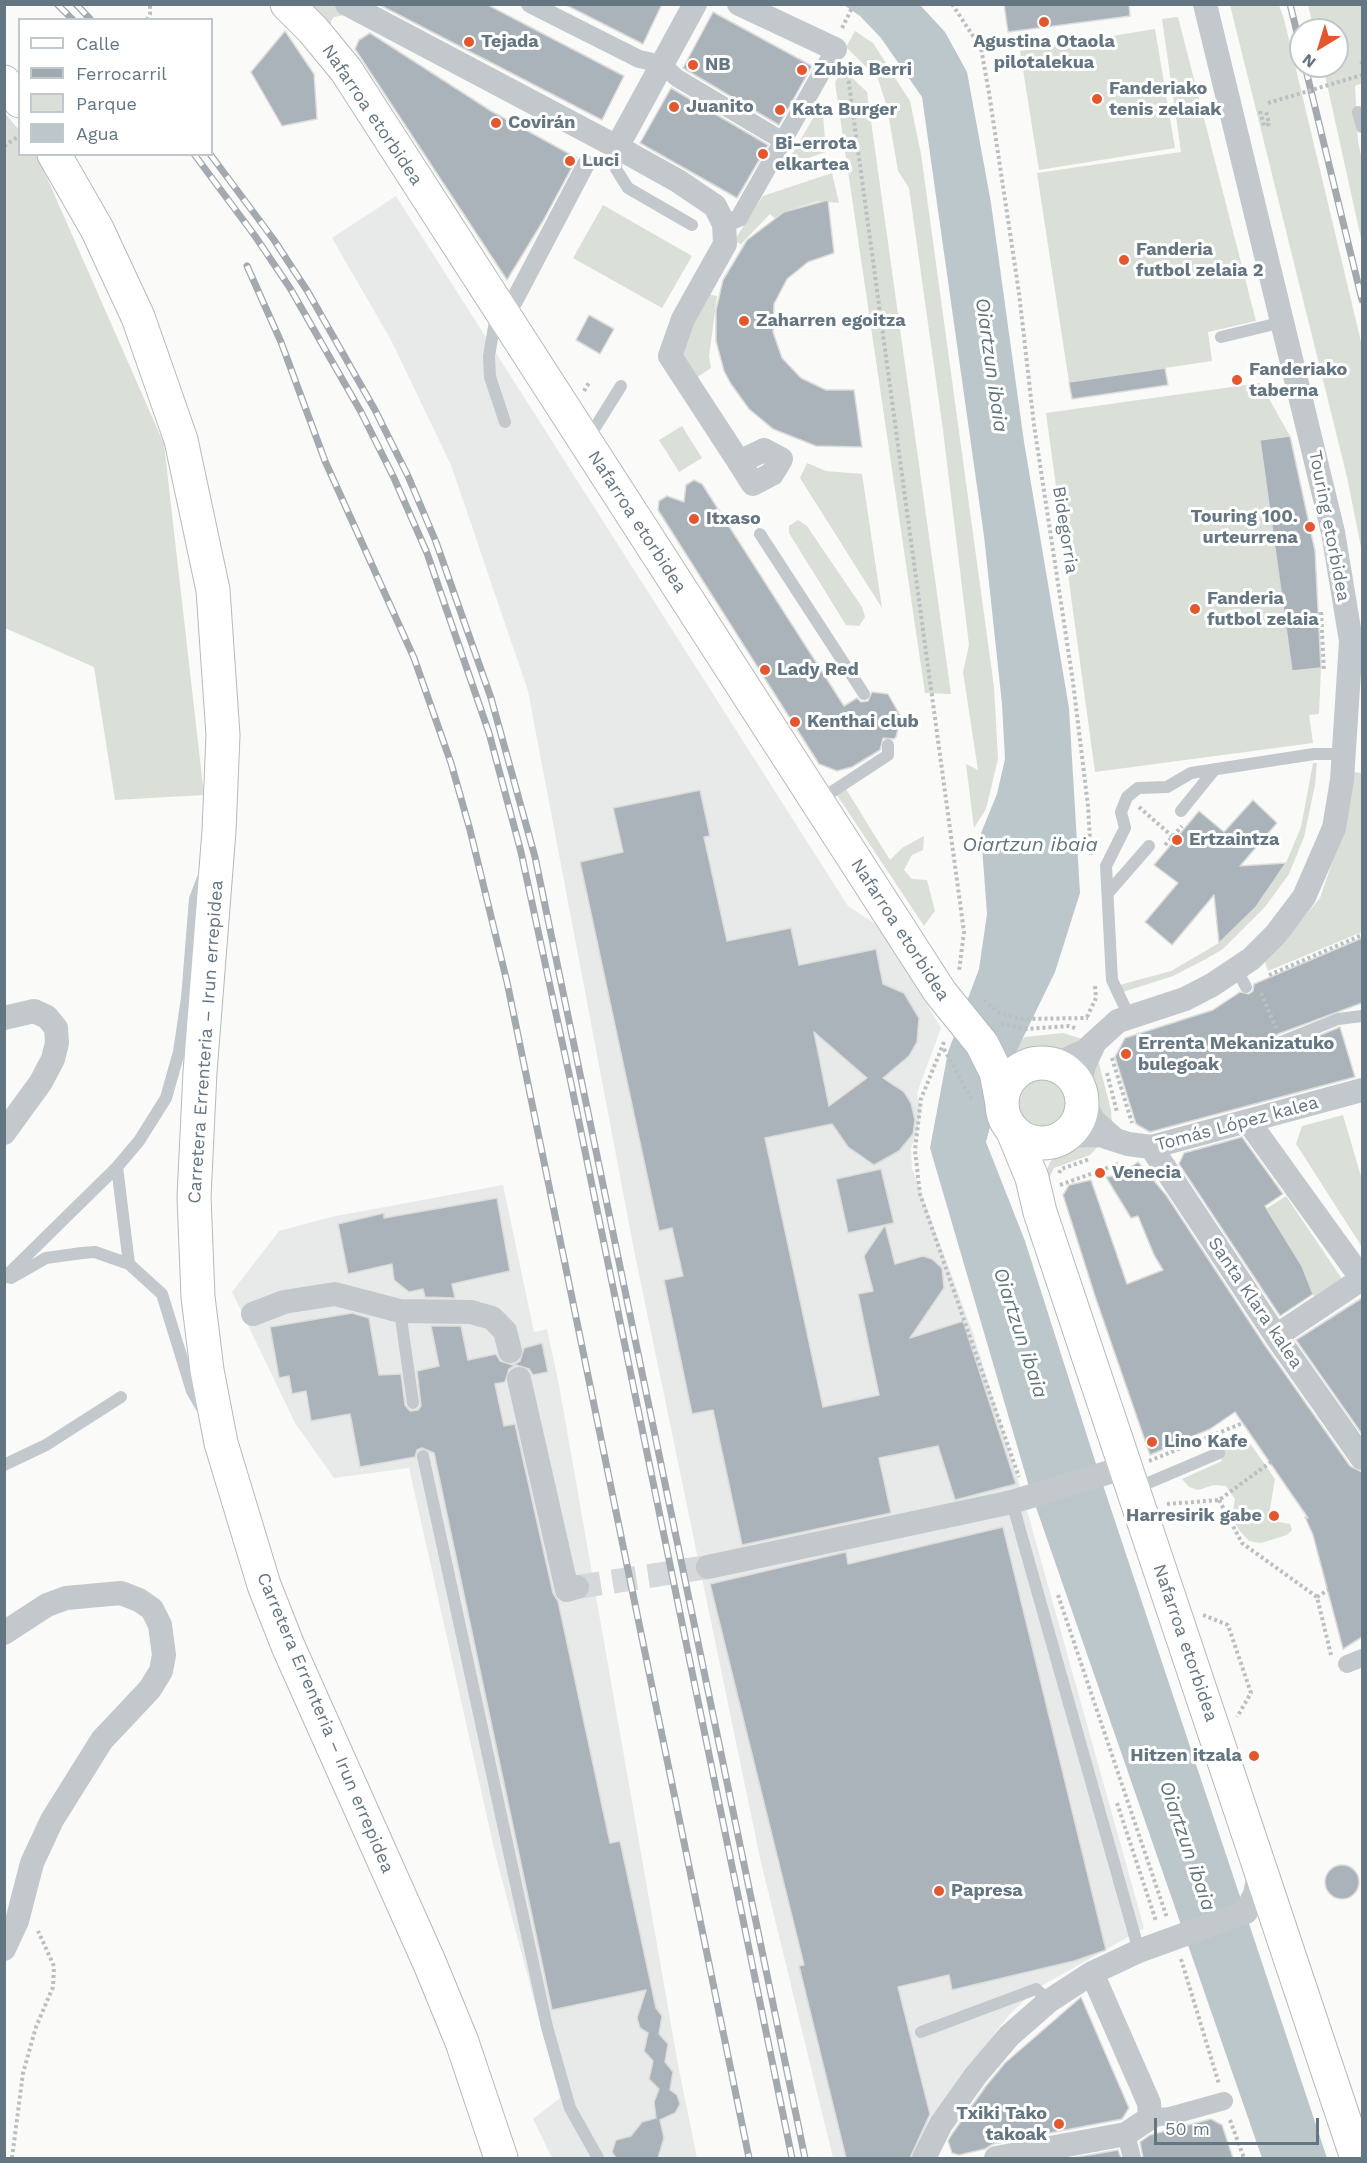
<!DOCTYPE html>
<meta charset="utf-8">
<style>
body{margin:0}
#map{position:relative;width:1367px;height:2163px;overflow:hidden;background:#fafaf8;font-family:"Work Sans",sans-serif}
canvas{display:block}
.frame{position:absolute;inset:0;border:6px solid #657683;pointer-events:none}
.legend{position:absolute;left:18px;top:18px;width:195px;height:138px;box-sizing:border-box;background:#fff;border:2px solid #c1c8cd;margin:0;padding:8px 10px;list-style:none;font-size:18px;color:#657683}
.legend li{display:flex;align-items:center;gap:12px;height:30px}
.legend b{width:30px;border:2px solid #c1c8cd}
.north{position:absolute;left:1289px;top:18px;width:60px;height:60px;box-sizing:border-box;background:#fff;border:2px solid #c1c8cd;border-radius:50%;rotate:218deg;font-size:16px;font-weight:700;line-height:24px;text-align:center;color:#657683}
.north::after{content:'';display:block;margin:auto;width:21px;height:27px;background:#e4572e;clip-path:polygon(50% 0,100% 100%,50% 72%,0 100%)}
.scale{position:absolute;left:1154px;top:2118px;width:165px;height:27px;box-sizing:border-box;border:3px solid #657683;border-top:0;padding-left:8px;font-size:18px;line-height:21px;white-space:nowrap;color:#657683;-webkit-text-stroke:4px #fff;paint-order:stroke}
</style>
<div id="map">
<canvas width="1367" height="2163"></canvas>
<div class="frame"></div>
<ul class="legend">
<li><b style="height:8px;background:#fff"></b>Calle</li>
<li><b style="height:8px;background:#a2aab0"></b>Ferrocarril</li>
<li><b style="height:16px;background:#dadfd7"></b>Parque</li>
<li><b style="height:16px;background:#bbc7cb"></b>Agua</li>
</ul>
<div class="north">N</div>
<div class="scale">50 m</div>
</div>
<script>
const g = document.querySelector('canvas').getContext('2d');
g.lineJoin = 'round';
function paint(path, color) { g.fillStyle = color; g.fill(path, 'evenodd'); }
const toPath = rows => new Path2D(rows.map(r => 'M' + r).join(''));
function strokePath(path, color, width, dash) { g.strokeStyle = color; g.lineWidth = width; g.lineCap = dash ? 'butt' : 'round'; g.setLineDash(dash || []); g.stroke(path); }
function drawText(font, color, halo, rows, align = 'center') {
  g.font = font + ' "Work Sans",sans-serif'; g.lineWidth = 6; g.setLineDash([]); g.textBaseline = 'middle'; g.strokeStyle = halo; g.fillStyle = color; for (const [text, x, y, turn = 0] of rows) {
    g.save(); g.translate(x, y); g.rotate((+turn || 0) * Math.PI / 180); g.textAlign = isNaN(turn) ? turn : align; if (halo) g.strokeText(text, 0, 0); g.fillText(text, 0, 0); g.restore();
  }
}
const built = toPath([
 [396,196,848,906,882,928,941,1028,917,1093,921,1108,917,1134,911,1148,912,1168,973,1333,1021,1489,1144,1928,1036,1989,1009,2015,930,2118,915,2158,833,2158,760,1858,634,1250,528,691,451,465,391,340,332,238],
 [503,1185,534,1332,547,1329,559,1385,679,2070,697,2158,552,2158,533,2119,560,2098,496,1857,409,1468,334,1478,295,1423,232,1292,279,1231,331,1217]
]);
const green = toPath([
 [304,5,335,5,345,15,334,17,331,21,331,32],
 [1230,5,1279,5,1284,19,1362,346,1362,552,1347,477],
 [1308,5,1362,5,1362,83,1355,86,1358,142,1362,160,1362,243,1323,66,1337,66,1337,30,1314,30],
 [1178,17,1256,321,1208,332,1212,361,1069,382,1037,173,1181,152,1162,19],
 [1155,29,1175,148,1039,170,1020,51],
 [855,31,873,43,910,101,921,154,994,687,998,759,986,809,974,828,966,764,978,770,963,672,969,645,943,430,909,188,898,171,887,107,878,79,846,47],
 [842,68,867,92,951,694,925,693,835,83],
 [822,103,826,152,785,166],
 [4,112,19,130,20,154,37,155,164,444,204,795,115,800,94,667,5,628],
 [832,173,839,203,818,201,789,210,775,219,770,214,741,244,734,241,763,196],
 [603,205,692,256,662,308,573,258],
 [707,294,717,296,709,357,711,368,696,378,680,350],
 [1260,383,1290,436,1315,551,1321,668,1319,714,1309,715,1313,743,1095,772,1046,413],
 [682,426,702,458,679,472,659,440],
 [807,463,826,471,862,474,882,608,800,478],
 [798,520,807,526,862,607,865,617,859,626,846,625,789,533,789,526],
 [1313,763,1317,763,1315,785,1304,837,1289,874,1265,907,1223,949,1206,959,1173,976,1123,992,1116,986,1171,971,1219,943,1256,907,1286,863,1301,827],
 [1353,772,1362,773,1362,932,1268,971,1265,962,1320,898,1339,842],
 [846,789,890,860,902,848,924,836,923,850,912,855,904,870,912,879,927,880,935,911,924,926,837,795],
 [1063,1033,1082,1039,1061,1053,1034,1054,1010,1051,1025,1037],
 [1097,1056,1111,1110,1112,1124,1091,1099,1089,1086],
 '1016 1103a26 26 0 1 1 52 0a26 26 0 1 1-52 0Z',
 [1343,1115,1362,1180,1362,1247,1296,1144,1302,1126],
 [1069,1144,1099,1145,1090,1155,1054,1168,1046,1185,1046,1172,1050,1162],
 [1286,1196,1342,1279,1314,1296,1304,1271,1266,1209],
 [1247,1439,1275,1479,1268,1520,1290,1524,1292,1530,1287,1535,1261,1543,1249,1541,1239,1530,1232,1517,1235,1499,1226,1486,1214,1485,1198,1490,1189,1487,1182,1479,1222,1461,1214,1443]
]);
const water = toPath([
 [844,5,920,5,945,32,967,72,991,203,1024,442,1069,708,1080,893,1055,972,1004,1077,986,1142,1025,1241,1097,1467,1327,2158,1262,2158,1030,1490,930,1148,948,1052,979,969,987,914,981,833,997,794,1005,759,1002,704,984,536,922,97,881,38,860,16]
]);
const building = toPath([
 [378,4,486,4,624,76,602,120,378,4],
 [564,4,662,4,643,44,564,4],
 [1004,4,1129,4,1130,16,1008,32,1004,4],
 [713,12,812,66,779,125,683,68,713,12],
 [285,31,314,74,317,119,282,126,251,72,285,31],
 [370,33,491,111,577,158,543,221,507,280,355,49,359,40,370,33],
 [671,88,768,145,737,198,640,143,671,88],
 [828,200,834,253,808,262,787,279,774,304,773,332,782,358,801,378,826,390,854,390,862,447,816,446,773,429,749,409,731,384,724,371,716,341,716,310,723,280,747,240,784,212,828,200],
 [589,315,614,329,600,354,576,340,589,315],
 [1165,368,1168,385,1072,399,1069,382,1165,368],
 [1290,436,1315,551,1321,668,1292,671,1260,440,1290,436],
 [694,480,702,484,844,706,857,698,861,702,868,701,872,692,888,694,901,717,896,737,894,739,883,738,880,750,852,767,837,771,819,764,658,510,659,501,667,496,684,502,686,485,694,480],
 [700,790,710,836,704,837,727,941,791,928,799,965,876,949,883,984,904,993,919,1018,917,1042,909,1056,883,1078,904,1092,911,1103,915,1120,913,1134,899,1151,874,1165,848,1147,832,1124,765,1138,823,1407,879,1395,858,1294,873,1291,864,1256,885,1225,895,1264,923,1256,932,1259,942,1268,944,1288,910,1338,963,1321,1016,1484,955,1500,938,1446,879,1458,891,1513,742,1545,713,1410,692,1414,664,1280,683,1276,672,1228,659,1231,580,862,623,852,613,808,700,790],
 [814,1032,867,1078,829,1106,814,1032],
 [1253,800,1277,823,1240,866,1286,863,1256,907,1219,943,1214,895,1172,945,1145,922,1178,883,1154,865,1199,811,1224,832,1253,800],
 [1362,938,1362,1003,1278,1034,1273,1041,1276,1049,1284,1050,1340,1027,1355,1077,1150,1132,1136,1124,1115,1057,1125,1038,1213,1010,1240,992,1249,994,1253,991,1254,984,1362,938],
 [1242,1137,1283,1194,1265,1206,1302,1266,1313,1294,1280,1316,1179,1164,1184,1153,1242,1137],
 [1138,1162,1166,1195,1264,1344,1350,1466,1362,1472,1362,1637,1343,1649,1313,1535,1305,1517,1308,1518,1235,1412,1210,1429,1150,1455,1095,1296,1063,1195,1069,1185,1091,1180,1127,1284,1163,1270,1154,1255,1138,1216,1131,1218,1106,1177,1120,1175,1138,1162],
 [881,1169,894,1223,848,1233,836,1179,881,1169],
 [497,1198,510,1271,452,1284,455,1298,425,1297,423,1289,409,1292,394,1280,392,1264,348,1274,338,1224,384,1213,384,1218,497,1198],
 [1362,1298,1362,1434,1296,1340,1362,1298],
 [352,1313,369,1318,379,1375,401,1374,405,1405,410,1411,418,1410,421,1406,417,1371,439,1366,431,1326,461,1326,468,1360,496,1354,500,1361,513,1365,520,1361,524,1348,542,1343,548,1372,533,1375,529,1369,516,1365,509,1369,505,1382,495,1384,504,1426,515,1424,553,1593,558,1601,610,1843,620,1841,656,2008,662,2016,659,2034,668,2044,665,2062,673,2072,670,2090,677,2095,680,2104,675,2113,660,2120,664,2138,658,2158,616,2158,612,2152,616,2140,631,2136,642,2122,656,2118,654,2102,659,2089,649,2079,653,2061,644,2051,648,2033,640,2028,637,2018,646,1990,552,2010,434,1453,422,1448,417,1450,415,1457,360,1467,350,1414,311,1421,306,1391,292,1394,289,1376,279,1378,270,1327,352,1313],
 [1003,1527,1106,1950,1074,1961,952,1990,949,1975,898,1987,930,2114,910,2158,846,2158,799,1966,804,1965,710,1584,846,1552,848,1564,1003,1527],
 '1325 1882a17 17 0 1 1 34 0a17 17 0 1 1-34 0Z',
 [1081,1997,1129,2108,1122,2119,993,2144,985,2149,959,2155,952,2153,948,2141,952,2134,986,2086,1005,2063,1081,1997],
 [1211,2119,1222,2125,1233,2158,1143,2158,1140,2142,1150,2135,1211,2119],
 [1118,2150,1121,2158,1072,2158,1118,2150]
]);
const minorTunnel = toPath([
 [577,1587,708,1567]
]);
const path = toPath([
 [952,4,981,48,989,93,1019,293,1034,425,1073,682,1088,806,1091,857],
 [147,20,150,14,150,4],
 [842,28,854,4],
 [1361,61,1362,63],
 [847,69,964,932,959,971],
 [1260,111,1264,126,1269,124,1266,111],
 [4,146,19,136],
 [584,391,590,381],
 [1321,612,1324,671],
 [1139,807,1173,837],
 [1165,845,1182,826],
 [1269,975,1362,935],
 [1261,993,1276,1028],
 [984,1000,998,1012,1019,1019,1088,1018],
 [1087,1017,1096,998,1095,985],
 [1001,1024,1026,1029,1069,1026,1077,1029],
 [944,1042,921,1099,915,1150,920,1194,1019,1477],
 [944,1049,972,1100],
 [1112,1058,1132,1123],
 [1107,1073,1117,1112],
 [1059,1173,1061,1169,1090,1159],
 [1060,1185,1118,1164],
 [1149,1461,1243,1423],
 [1219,1500,1242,1543,1317,1597,1331,1655],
 [1167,1504,1219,1500,1271,1462],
 [1058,1595,1167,1918],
 [1317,1597,1328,1590],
 [1203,1615,1228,1625,1251,1693,1237,1717],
 [1117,1803,1156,1921],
 [1181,1959,1219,2084],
 [1230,2120,1244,2158],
 [12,2158,23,2073,36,2027,53,1987,54,1966,38,1931]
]);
const service = toPath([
 [1358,112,1362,127],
 [617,147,616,169,628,188,692,225],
 [496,315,489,356,490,377,505,422],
 [1221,337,1283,322],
 [583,436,596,426,621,386],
 [760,534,864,694],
 [818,801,888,755,888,745],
 [1181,811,1215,769],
 [1108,893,1149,846],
 [1237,970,1246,987],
 [1129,1016,1112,980,1106,866,1125,828,1121,812,1127,797,1138,788,1167,787,1191,773,1314,754,1345,754],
 [1281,1042,1338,1019,1362,1016],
 [117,1167,129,1264],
 [4,1278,117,1167,139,1141,166,1098,179,1052,187,998,195,899,203,878],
 [11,1278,46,1258,82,1253,95,1252,129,1264,162,1294,192,1391,203,1410],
 [400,1311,413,1403],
 [423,1456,547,2027,570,2108,598,2158],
 [4,1465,46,1445,121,1397],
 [1134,1489,1219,1453],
 [1012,1502,1139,1951],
 [921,2032,1036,1989,1049,2001]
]);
const pedestrian = toPath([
 [530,4,639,59,662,64,677,78,783,141],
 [724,224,739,218,835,49],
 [514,301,586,164],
 [1347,1664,1362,1658],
 [1150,2118,1170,2116,1224,2101],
 [1126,2134,1132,2158]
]);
const minor = toPath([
 [347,4,617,147,678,181,715,206,724,224,725,244,683,319,670,356,739,462,753,484,772,474,781,459,764,450,739,462],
 [739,4,835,49],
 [617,147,695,4],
 [4,1018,34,1011,47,1017,56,1028,57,1043,53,1059,41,1082,4,1133],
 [1054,1065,1085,1051,1118,1021,1185,999,1212,985,1251,959,1276,934,1304,897,1334,828,1342,780,1351,641,1333,532,1205,4],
 [1079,1088,1084,1065,1094,1044],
 [1082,1100,1094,1121,1112,1137],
 [1248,1121,1362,1279],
 [1064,1136,1100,1135,1128,1144,1151,1147,1362,1090],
 [1151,1147,1276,1336,1362,1458],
 [253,1314,284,1302,335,1294,400,1311,471,1312,492,1318,505,1331,510,1351],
 [1276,1336,1362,1279],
 [519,1379,567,1590,577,1587],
 [708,1567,1012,1502,1126,1467],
 [4,1633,47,1605,66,1598,121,1593,139,1600,152,1609,160,1625,164,1655,161,1671,150,1689,102,1740,52,1820,32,1863,17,1921,4,1949],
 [924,2158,941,2124,976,2075,1009,2036,1049,2001,1092,1973,1139,1951,1246,1912,1255,1894,1260,1869],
 [996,2158,1126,2134,1150,2118,1149,2103,1092,1973]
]);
const secondary = toPath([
 [287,4,313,30,346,70,940,992,982,1044,996,1072,1002,1103],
 '1002 1103a40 40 0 1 1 80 0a40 40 0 1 1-80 0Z',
 [1012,1129,1032,1178,1040,1212,1357,2158]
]);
const primary = toPath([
 [4,82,20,101],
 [54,154,97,229,138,317,181,440,213,590,223,735,219,831,200,1072,194,1197,198,1297,207,1370,221,1443,264,1585,288,1646,430,1964,462,2042,501,2158]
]);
const rail = toPath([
 [57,4,73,20],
 [76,4,91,20],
 [1290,4,1301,49],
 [1305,66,1362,300],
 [194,154,255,236,290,288,361,412,394,478,427,553,489,733,521,852,571,1083,792,2158],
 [210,154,274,240,308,292,375,410,408,476,436,542,491,698,535,857,805,2158],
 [247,266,281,342,325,461,414,658,451,763,470,830,507,982,749,2158]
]);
const pathBridge = toPath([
 [1268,103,1362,75]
]);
const markers = [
 [1044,22,6,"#e4572e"],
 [469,42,6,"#e4572e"],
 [693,65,6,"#e4572e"],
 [802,70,6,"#e4572e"],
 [1097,99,6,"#e4572e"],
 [674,107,6,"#e4572e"],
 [780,110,6,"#e4572e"],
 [496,123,6,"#e4572e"],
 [763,154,6,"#e4572e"],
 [570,161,6,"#e4572e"],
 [1124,260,6,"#e4572e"],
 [744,321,6,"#e4572e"],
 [1237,380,6,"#e4572e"],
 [694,519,6,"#e4572e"],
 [1310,527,6,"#e4572e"],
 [1195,609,6,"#e4572e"],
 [765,670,6,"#e4572e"],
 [795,722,6,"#e4572e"],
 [1177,840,6,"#e4572e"],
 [1126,1054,6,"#e4572e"],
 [1100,1173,6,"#e4572e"],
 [1152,1442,6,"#e4572e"],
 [1274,1516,6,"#e4572e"],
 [1254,1756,6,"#e4572e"],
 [939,1891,6,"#e4572e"],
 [1059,2124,6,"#e4572e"]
];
const poiNames = [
 ["Tejada",481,42],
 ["Agustina Otaola",1044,42,"center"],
 ["pilotalekua",1044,63,"center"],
 ["NB",705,65],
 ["Zubia Berri",814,70],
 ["Fanderiako",1109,89],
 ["tenis zelaiak",1109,110],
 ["Juanito",686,107],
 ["Kata Burger",792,110],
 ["Covirán",508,123],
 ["Bi-errota",775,144],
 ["elkartea",775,165],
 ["Luci",582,161],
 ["Fanderia",1136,250],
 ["futbol zelaia 2",1136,271],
 ["Zaharren egoitza",756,321],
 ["Fanderiako",1249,370],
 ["taberna",1249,391],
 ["Touring 100.",1298,517,"right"],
 ["urteurrena",1298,538,"right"],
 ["Itxaso",706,519],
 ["Fanderia",1207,599],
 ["futbol zelaia",1207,620],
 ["Lady Red",777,670],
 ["Kenthai club",807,722],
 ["Ertzaintza",1189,840],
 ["Errenta Mekanizatuko",1138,1044],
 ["bulegoak",1138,1065],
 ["Venecia",1112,1173],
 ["Lino Kafe",1164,1442],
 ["Harresirik gabe",1262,1516,"right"],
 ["Hitzen itzala",1242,1756,"right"],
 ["Papresa",951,1891],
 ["Txiki Tako",1047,2114,"right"],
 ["takoak",1047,2135,"right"]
];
const streetNames = [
 ["Nafarroa etorbidea",372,115,56],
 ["Nafarroa etorbidea",637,522,57],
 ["Touring etorbidea",1329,526,79],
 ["Bidegorria",1065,530,81],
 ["Nafarroa etorbidea",900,930,57],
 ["Carretera Errenteria – Irun errepidea",206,1042,-86],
 ["Tomás López kalea",1237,1124,-15],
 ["Santa Klara kalea",1255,1303,56],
 ["Nafarroa etorbidea",1185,1643,71],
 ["Carretera Errenteria – Irun errepidea",325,1723,67]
];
const waterNames = [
 ["Oiartzun ibaia",991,365,82],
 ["Oiartzun ibaia",1030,845],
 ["Oiartzun ibaia",1020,1333,72],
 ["Oiartzun ibaia",1187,1846,71]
];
paint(built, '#e8e9e9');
paint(green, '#dadfd7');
paint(water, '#bbc7cb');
paint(building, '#aab3b9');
strokePath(building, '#dcdcda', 1.5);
strokePath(minorTunnel, '#d5d9db', 24, [24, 12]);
strokePath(secondary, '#b3babf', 35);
strokePath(primary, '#b5babe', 35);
strokePath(path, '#bbbfc2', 4, [3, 3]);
strokePath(service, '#c3c8cc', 12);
strokePath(pedestrian, '#c3c8cc', 18);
strokePath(minor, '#c3c8cc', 24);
strokePath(secondary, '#fff', 33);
strokePath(primary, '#fff', 33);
strokePath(rail, '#a2aab0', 7);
strokePath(rail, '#fff', 4.5, [14]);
strokePath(pathBridge, '#bbbfc2', 4, [3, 3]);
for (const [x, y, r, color] of markers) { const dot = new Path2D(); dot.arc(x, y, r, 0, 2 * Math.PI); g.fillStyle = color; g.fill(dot); strokePath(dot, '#fff', 2); }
drawText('bold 18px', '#657683', '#fff', poiNames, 'left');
drawText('18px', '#657683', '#fff', streetNames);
drawText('italic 20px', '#60757c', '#fff', waterNames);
</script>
